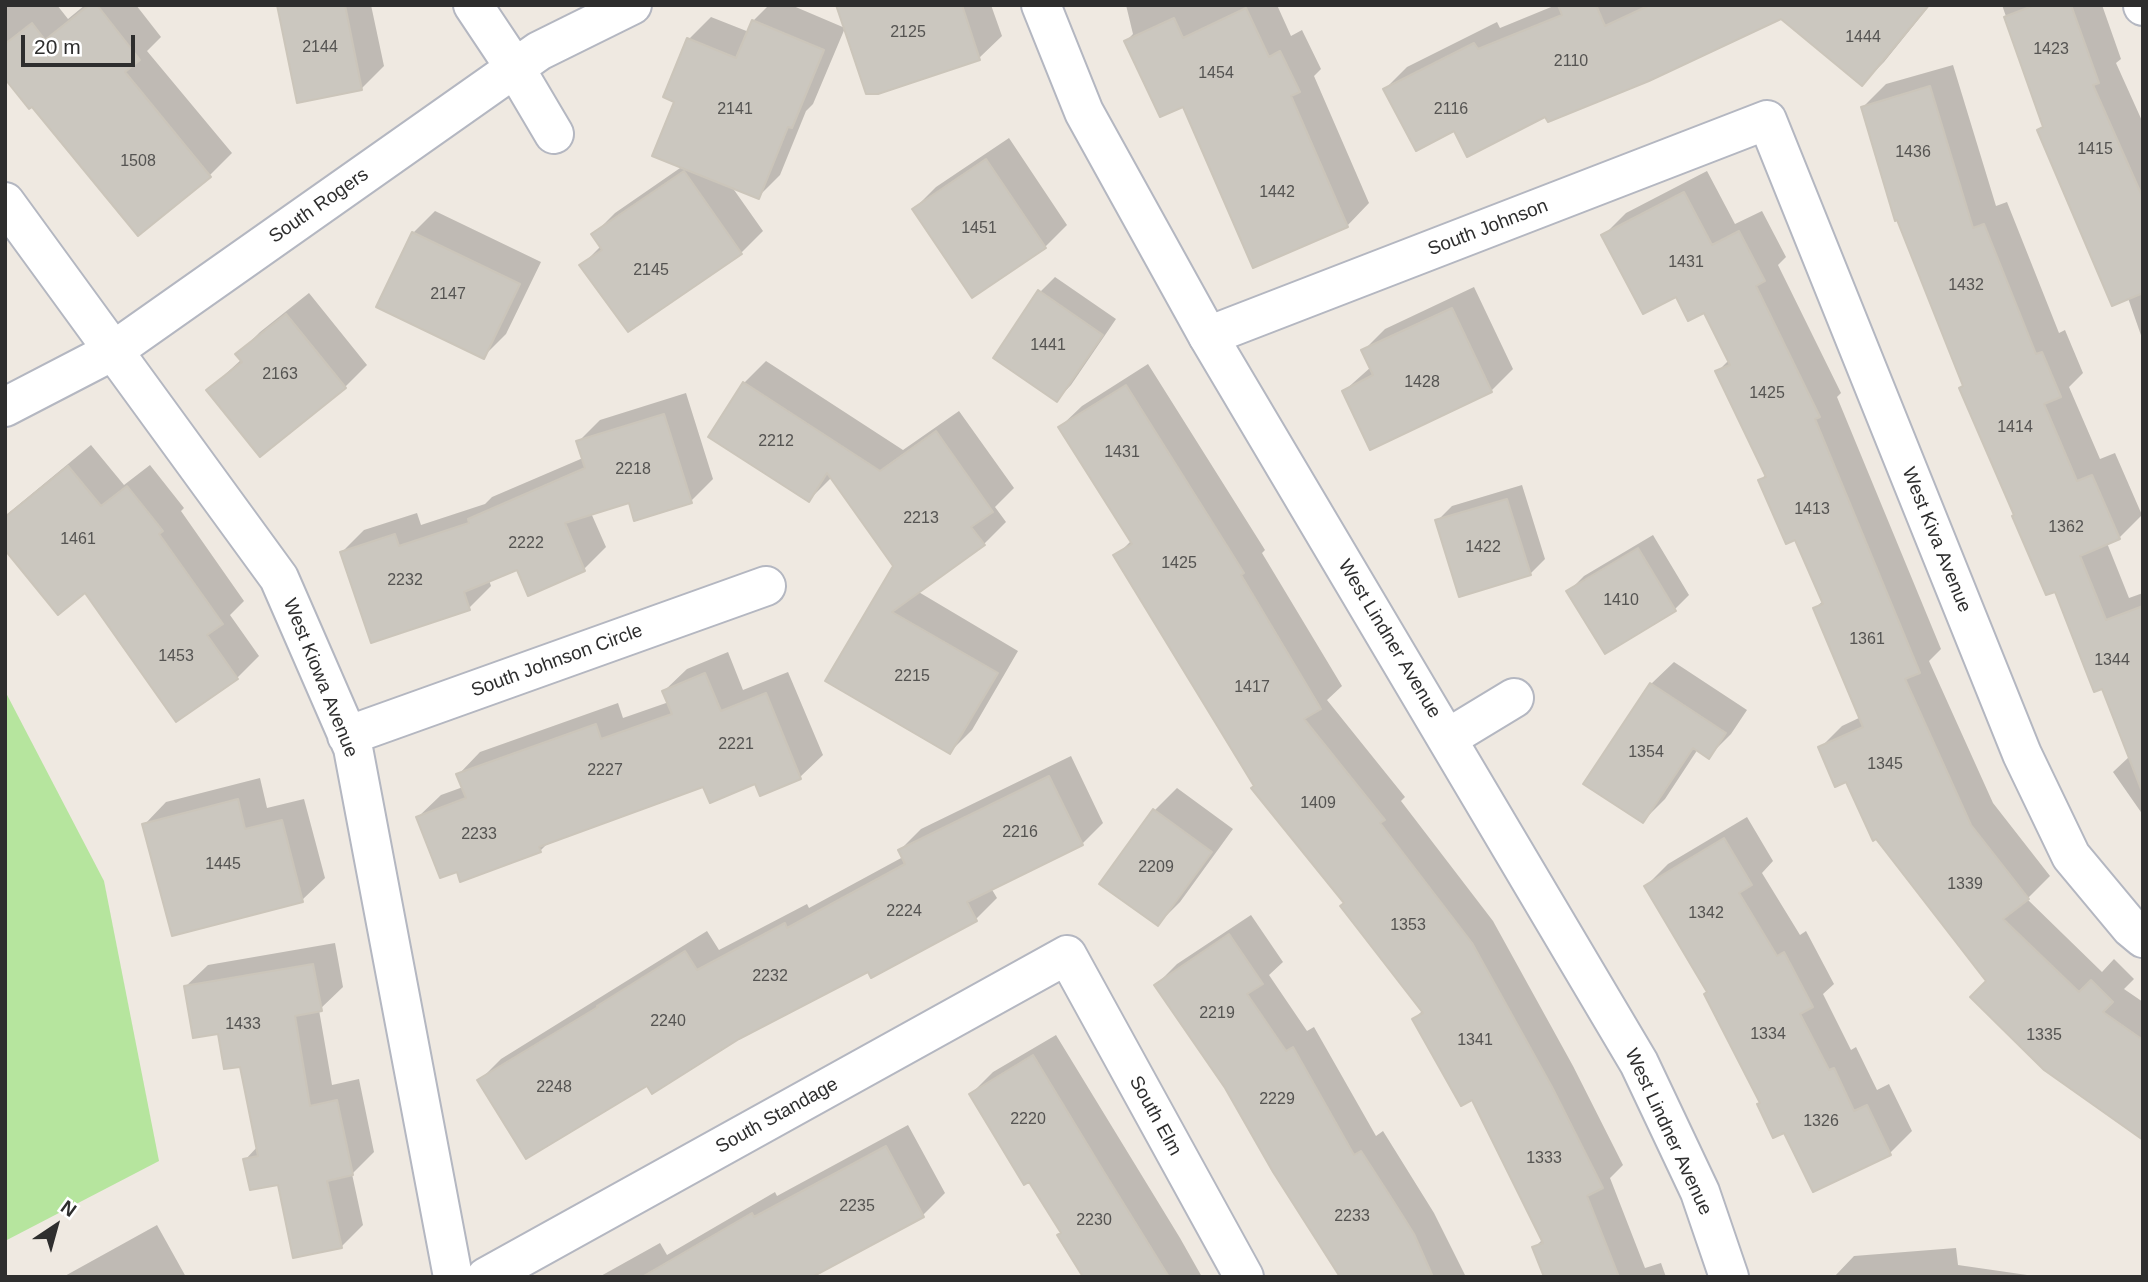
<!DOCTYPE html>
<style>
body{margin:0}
#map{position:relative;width:2148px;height:1282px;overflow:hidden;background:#efe9e1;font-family:Arial,sans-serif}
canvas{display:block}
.frame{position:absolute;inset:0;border:7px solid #2e2e2e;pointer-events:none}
.north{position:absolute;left:21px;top:1191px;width:70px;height:70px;-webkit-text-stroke:5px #fff;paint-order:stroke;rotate:36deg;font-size:19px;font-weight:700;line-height:28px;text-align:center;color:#2e2e2e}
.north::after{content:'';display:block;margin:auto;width:24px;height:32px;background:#2e2e2e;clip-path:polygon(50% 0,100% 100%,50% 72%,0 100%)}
.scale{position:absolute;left:21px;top:35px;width:114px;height:32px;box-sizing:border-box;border:4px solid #2e2e2e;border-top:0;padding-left:9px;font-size:21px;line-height:24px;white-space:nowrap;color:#2e2e2e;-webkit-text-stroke:5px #fff;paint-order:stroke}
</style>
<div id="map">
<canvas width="2148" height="1282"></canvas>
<div class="frame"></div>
<div class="north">N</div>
<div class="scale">20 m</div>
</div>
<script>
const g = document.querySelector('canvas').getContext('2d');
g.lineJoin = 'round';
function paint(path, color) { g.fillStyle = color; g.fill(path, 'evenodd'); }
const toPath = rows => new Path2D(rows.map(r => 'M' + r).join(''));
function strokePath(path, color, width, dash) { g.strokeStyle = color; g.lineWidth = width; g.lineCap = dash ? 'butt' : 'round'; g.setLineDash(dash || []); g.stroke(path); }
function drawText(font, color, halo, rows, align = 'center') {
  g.font = font + ' Arial,sans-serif'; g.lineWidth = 7; g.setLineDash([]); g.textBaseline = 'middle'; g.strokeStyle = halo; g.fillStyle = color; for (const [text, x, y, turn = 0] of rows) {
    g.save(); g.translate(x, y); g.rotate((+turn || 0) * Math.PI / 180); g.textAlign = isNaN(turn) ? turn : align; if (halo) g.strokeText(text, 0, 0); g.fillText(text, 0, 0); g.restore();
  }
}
const green = toPath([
 [5,691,104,881,159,1161,5,1241]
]);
const shadow = toPath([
 [5,5,57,5,68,19,85,5,136,5,161,37,147,51,232,153,210,175,138,234,5,75],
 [278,5,371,5,384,66,362,88],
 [769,5,791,5,845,28,813,104,806,111,780,175,758,197,732,187,763,231,741,253,582,265,601,246,593,235,615,213,683,166,676,101,689,39,711,17,749,32,753,21],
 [840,5,991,5,1002,36,979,58,868,95,838,7],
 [1126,5,1277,5,1291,36,1302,30,1321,69,1314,76,1369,203,1347,226,1184,104,1126,41,1133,34],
 [1556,5,1627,6,1806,5,1546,115,1455,129,1385,89,1407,67,1497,22,1500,28],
 [1854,5,1930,5,1884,62,1862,84],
 [2002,5,2102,5,2121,59,2116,63,2143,123,2143,341,2128,298,2039,130,2044,125],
 [1953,65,1996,206,2007,202,2059,333,2065,330,2083,373,2069,387,2100,459,2115,453,2142,515,2119,538,2107,543,2129,598,2143,593,2143,815,2113,772,2130,756,2103,687,2056,589,2016,515,1961,388,1964,384,1863,107,1886,84],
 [1009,138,1067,225,1045,247,914,209,936,187],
 [1707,171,1735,224,1762,211,1786,257,1778,265,1841,393,1837,397,1941,649,1929,661,1993,803,2050,876,2027,899,2102,972,2114,959,2134,979,2124,989,2143,1002,2143,1138,1988,981,1847,779,1820,748,1842,726,1861,717,1815,608,1824,600,1796,538,1760,481,1766,474,1717,372,1729,360,1705,310,1676,295,1604,235,1626,213],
 [435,211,541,262,506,334,484,356,413,233],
 [1055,277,1116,319,1071,385,1057,400,1040,292],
 [1474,287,1513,369,1491,391,1344,391,1371,367,1363,351,1385,329],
 [309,293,367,365,345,387,208,390,242,359,238,354,260,332],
 [766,361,903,450,959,411,1014,488,995,507,1006,522,984,544,917,591,1018,651,972,730,950,752,828,680,895,566,832,477,809,500,744,383],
 [1148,364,1265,550,1262,553,1342,686,1327,700,1405,797,1401,801,1493,921,1573,1066,1623,1165,1610,1178,1645,1268,1661,1263,1666,1277,1546,1277,1534,1248,1543,1239,1473,1098,1414,1019,1423,1010,1346,903,1256,786,1116,556,1132,540,1060,427,1082,406],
 [686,393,713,479,691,501,630,501,591,513,606,547,584,569,518,567,489,580,491,586,469,608,342,552,364,530,417,513,421,525,485,504,492,497,583,458,578,442,600,420],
 [91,445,124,485,150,465,184,508,181,511,244,601,230,615,259,656,237,678,5,547,5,516],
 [1522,485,1545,559,1530,574,1437,521,1452,506],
 [1653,535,1689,595,1675,609,1569,591,1584,576],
 [728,652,743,690,788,672,823,755,800,777,761,793,756,782,704,785,550,841,540,851,458,870,418,817,441,795,463,787,458,775,480,752,618,703,623,718,669,702,664,691,687,669],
 [1674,662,1747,710,1731,734,1708,757,1698,749,1665,799,1643,821,1586,783,1651,684],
 [1071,756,1103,823,1082,844,991,888,997,898,976,919,868,970,648,1084,480,1080,501,1059,707,931,719,950,807,904,809,908,903,857,900,850,921,829],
 [260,778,267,808,304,799,325,878,302,900,144,825,166,802],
 [1177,788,1233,829,1180,902,1158,924,1102,883,1155,810],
 [1747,817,1773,861,1762,873,1800,935,1806,931,1834,984,1823,994,1851,1050,1856,1047,1877,1090,1889,1084,1912,1131,1890,1153,1784,1130,1762,1102,1709,991,1646,886,1668,864],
 [1251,915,1283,962,1269,975,1307,1031,1314,1027,1376,1136,1383,1131,1434,1213,1466,1277,1343,1277,1226,1087,1156,985,1177,964],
 [335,943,343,987,319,1010,332,1085,359,1079,374,1152,352,1174,363,1225,341,1247,279,1183,245,1160,258,1146,241,1065,185,987,208,965],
 [1056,1035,1180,1238,1202,1277,1085,1277,1062,1232,971,1094,993,1072],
 [908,1125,945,1193,923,1215,787,1277,599,1277,660,1243,667,1255,775,1192,777,1196],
 [157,1225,186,1277,63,1277],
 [1956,1248,1958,1265,2041,1277,1834,1277,1854,1256]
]);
const building = toPath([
 [89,5,97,5,140,60,125,72,211,177,138,236,32,107,29,109,5,79,5,44,32,23,45,40,89,5],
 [277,5,345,5,362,90,297,103,277,5],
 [836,5,962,5,980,60,878,94,866,94,836,5],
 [1558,5,1596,5,1605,26,1650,5,1929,5,1862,86,1781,19,1649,81,1548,122,1545,117,1467,157,1454,131,1416,151,1383,89,1474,43,1478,49,1562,15,1558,5],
 [2035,5,2071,5,2099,83,2093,85,2143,198,2143,293,2112,306,2037,130,2043,127,2004,17,2035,5],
 [1246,8,1269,57,1280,51,1300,92,1291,96,1348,227,1253,268,1183,107,1160,117,1124,41,1174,18,1183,38,1246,8],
 [752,20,824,50,792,128,788,127,759,199,652,156,674,102,663,97,687,38,736,58,752,20],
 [1930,86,1973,228,1984,224,2036,354,2042,352,2061,397,2044,404,2077,481,2092,475,2120,539,2080,556,2106,620,2143,606,2143,788,2141,789,2102,689,2094,692,2055,592,2046,595,2012,516,2014,515,1959,388,1963,386,1897,220,1895,221,1861,107,1930,86],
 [986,159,1046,248,972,298,912,209,986,159],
 [684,171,742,254,628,332,579,265,602,250,591,234,684,171],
 [1684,192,1712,245,1739,231,1765,281,1756,286,1820,417,1815,419,1920,673,1905,679,1971,825,2029,899,2003,919,2079,992,2091,980,2113,1002,2103,1012,2143,1040,2143,1140,2044,1070,1970,997,1986,981,1876,839,1873,841,1846,782,1835,787,1818,747,1863,727,1813,608,1823,604,1795,540,1786,544,1758,480,1766,477,1715,371,1730,365,1704,313,1688,321,1676,297,1643,314,1601,235,1684,192],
 [412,232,520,284,484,359,376,307,412,232],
 [1038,290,1103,335,1057,402,993,358,1038,290],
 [1452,308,1492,392,1370,450,1342,391,1373,375,1361,350,1452,308],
 [286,314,346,388,260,457,206,390,242,362,235,354,286,314],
 [743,382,880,471,936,431,993,512,971,527,985,545,892,612,998,673,950,754,825,681,893,566,827,473,809,502,708,437,743,382],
 [1126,385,1244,573,1241,575,1321,709,1304,719,1385,820,1380,823,1472,943,1552,1087,1603,1188,1587,1196,1619,1277,1544,1277,1532,1247,1543,1243,1472,1100,1461,1106,1412,1019,1423,1013,1340,906,1344,903,1251,788,1254,786,1113,555,1132,544,1058,427,1126,385],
 [664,414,692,503,634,521,629,503,565,523,585,571,528,596,517,570,464,592,470,610,371,643,340,552,395,534,399,546,469,523,468,519,585,468,576,441,664,414],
 [68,466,101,506,127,486,163,531,159,534,223,624,207,635,238,679,176,722,85,593,58,615,5,550,5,517,68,466],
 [1507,499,1531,575,1459,597,1435,520,1507,499],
 [1638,548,1676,611,1605,654,1566,591,1638,548],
 [705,673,721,711,766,693,801,779,760,796,755,784,710,803,703,787,539,847,541,852,460,882,457,872,440,878,416,817,466,798,456,774,596,724,601,739,672,714,662,691,705,673],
 [1650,683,1726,733,1709,759,1693,748,1643,823,1583,784,1650,683],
 [1049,776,1083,845,967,902,977,921,871,978,868,972,739,1039,652,1094,647,1086,526,1159,477,1080,598,1007,597,1006,685,951,697,970,785,923,787,928,905,864,898,850,1049,776],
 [238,799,245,829,282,820,303,902,172,936,142,824,238,799],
 [1153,809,1212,852,1158,926,1099,884,1153,809],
 [1724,838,1752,885,1739,893,1777,956,1784,952,1813,1007,1800,1014,1829,1070,1834,1068,1854,1111,1867,1105,1891,1155,1813,1192,1784,1133,1773,1138,1757,1104,1760,1103,1704,994,1707,992,1644,886,1724,838],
 [1229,934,1263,984,1247,994,1286,1051,1293,1047,1354,1155,1361,1151,1392,1199,1414,1234,1433,1277,1340,1277,1273,1172,1225,1088,1154,985,1229,934],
 [313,964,322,1011,295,1016,310,1106,337,1100,353,1175,327,1181,342,1248,293,1258,278,1185,250,1190,243,1159,258,1156,240,1067,224,1069,218,1034,193,1038,184,986,313,964],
 [1033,1055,1104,1172,1169,1277,1083,1277,1057,1235,1061,1233,1029,1182,1024,1185,969,1094,1033,1055],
 [886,1146,924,1217,812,1277,642,1277,752,1213,754,1217,886,1146]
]);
const minor = toPath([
 [473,5,515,68,554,134],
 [2143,5,2143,6],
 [5,202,279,578,353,748,453,1277],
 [1208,336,1767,120,2022,754,2071,856,2131,928,2143,938],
 [5,407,113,351,539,51,632,5],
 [347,736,766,586],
 [1448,738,1514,698],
 [486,1277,1067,955,1244,1277]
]);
const tertiary = toPath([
 [1041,5,1084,112,1208,336,1639,1063,1700,1192,1729,1277]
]);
const numberNames = [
 ["2125",908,33],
 ["1444",1863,38],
 ["2144",320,48],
 ["1423",2051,50],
 ["2110",1571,62],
 ["1454",1216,74],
 ["2141",735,110],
 ["2116",1451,110],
 ["1415",2095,150],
 ["1436",1913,153],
 ["1508",138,162],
 ["1442",1277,193],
 ["1451",979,229],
 ["1431",1686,263],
 ["2145",651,271],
 ["1432",1966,286],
 ["2147",448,295],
 ["1441",1048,346],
 ["2163",280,375],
 ["1428",1422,383],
 ["1425",1767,394],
 ["1414",2015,428],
 ["2212",776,442],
 ["1431",1122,453],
 ["2218",633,470],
 ["1413",1812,510],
 ["2213",921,519],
 ["1362",2066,528],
 ["1461",78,540],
 ["2222",526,544],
 ["1422",1483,548],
 ["1425",1179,564],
 ["2232",405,581],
 ["1410",1621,601],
 ["1361",1867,640],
 ["1453",176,657],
 ["1344",2112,661],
 ["2215",912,677],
 ["1417",1252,688],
 ["2221",736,745],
 ["1354",1646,753],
 ["1345",1885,765],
 ["2227",605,771],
 ["1409",1318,804],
 ["2216",1020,833],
 ["2233",479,835],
 ["1445",223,865],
 ["2209",1156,868],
 ["1339",1965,885],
 ["2224",904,912],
 ["1342",1706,914],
 ["1353",1408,926],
 ["2232",770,977],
 ["2219",1217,1014],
 ["2240",668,1022],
 ["1433",243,1025],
 ["1334",1768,1035],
 ["1335",2044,1036],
 ["1341",1475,1041],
 ["2248",554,1088],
 ["2229",1277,1100],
 ["2220",1028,1120],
 ["1326",1821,1122],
 ["1333",1544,1159],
 ["2235",857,1207],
 ["2233",1352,1217],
 ["2230",1094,1221]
];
const streetNames = [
 ["South Rogers",319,206,-35],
 ["South Johnson",1488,228,-21],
 ["West Kiva Avenue",1936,540,68],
 ["West Lindner Avenue",1389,639,59],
 ["South Johnson Circle",557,661,-20],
 ["West Kiowa Avenue",320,678,68],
 ["South Standage",777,1116,-29],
 ["South Elm",1155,1116,61],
 ["West Lindner Avenue",1668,1132,65]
];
paint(green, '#b6e59e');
paint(shadow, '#0003');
paint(building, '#cbc7bf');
strokePath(building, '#cbc5ba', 2);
strokePath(minor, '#b4b7c1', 42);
strokePath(tertiary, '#b4b7c1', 42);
strokePath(minor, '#fff', 38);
strokePath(tertiary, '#fff', 38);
drawText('16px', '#555452', null, numberNames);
drawText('19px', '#2e2e2e', '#fff', streetNames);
</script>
